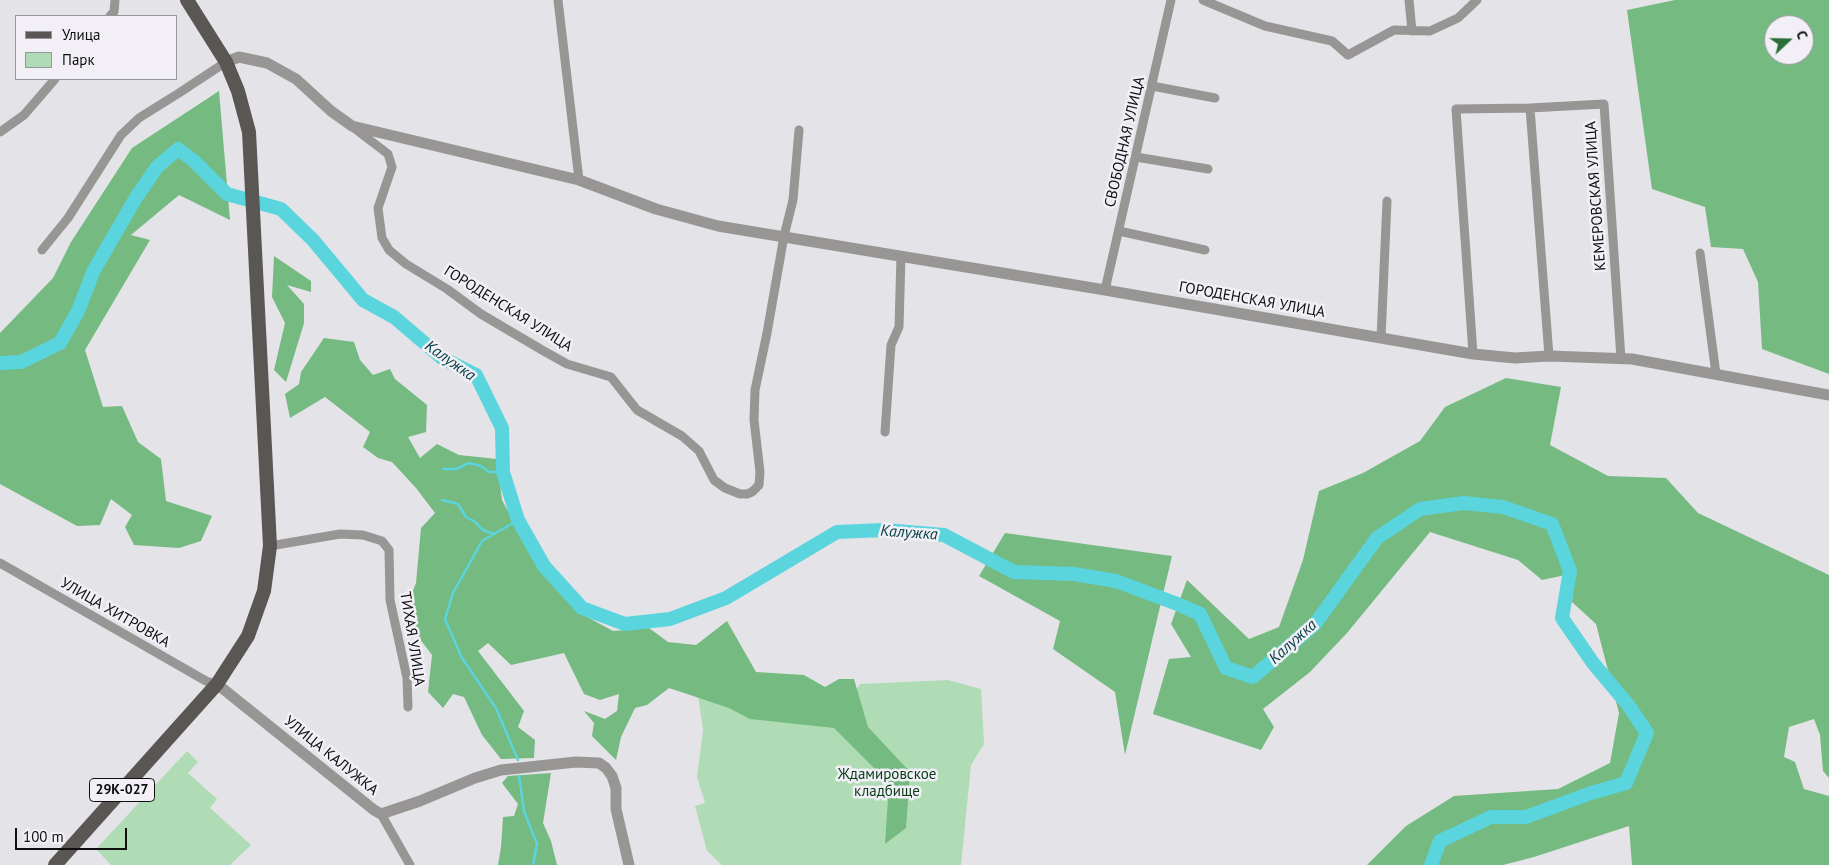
<!DOCTYPE html>
<meta charset="utf-8">
<style>
body{margin:0}
#map{position:relative;width:1829px;height:865px;overflow:hidden;background:#e4e3e8;font-family:"PT Sans",sans-serif}
canvas{display:block}
.legend{position:absolute;left:15px;top:15px;width:162px;height:65px;box-sizing:border-box;background:#f2f0f6;border:1px solid #97969a;margin:0;padding:6px 9px;list-style:none;font-size:15px;color:#0f0e10}
.legend li{display:flex;align-items:center;gap:10px;height:25px}
.legend b{width:25px;border:1px solid #97969a}
.north{position:absolute;left:1764px;top:15px;width:50px;height:50px;box-sizing:border-box;background:#f2f0f6;border:1px solid #97969a;border-radius:50%;rotate:69deg;font-size:14px;font-weight:700;line-height:20px;text-align:center;color:#0f0e10}
.north::after{content:'';display:block;margin:auto;width:18px;height:22px;background:#296d38;clip-path:polygon(50% 0,100% 100%,50% 72%,0 100%)}
.scale{position:absolute;left:15px;top:828px;width:112px;height:22px;box-sizing:border-box;border:2px solid #0f0e10;border-top:0;padding-left:6px;font-size:15px;line-height:18px;white-space:nowrap;color:#0f0e10;-webkit-text-stroke:4px #f2f0f6;paint-order:stroke}
</style>
<div id="map">
<canvas width="1829" height="865"></canvas>
<ul class="legend">
<li><b style="height:6px;background:#5a5653"></b>Улица</li>
<li><b style="height:14px;background:#afdcb5"></b>Парк</li>
</ul>
<div class="north">С</div>
<div class="scale">100 m</div>
</div>
<script>
const g = document.querySelector('canvas').getContext('2d');
g.lineJoin = 'round';
function paint(path, color) { g.fillStyle = color; g.fill(path, 'evenodd'); }
const toPath = rows => new Path2D(rows.map(r => 'M' + r).join(''));
function strokePath(path, color, width, dash) { g.strokeStyle = color; g.lineWidth = width; g.lineCap = dash ? 'butt' : 'round'; g.setLineDash(dash || []); g.stroke(path); }
function drawText(font, color, halo, rows, align = 'center') {
  g.font = font + ' "PT Sans",sans-serif'; g.lineWidth = 5; g.setLineDash([]); g.textBaseline = 'middle'; g.strokeStyle = halo; g.fillStyle = color; for (const [text, x, y, turn = 0] of rows) {
    g.save(); g.translate(x, y); g.rotate((+turn || 0) * Math.PI / 180); g.textAlign = isNaN(turn) ? turn : align; if (halo) g.strokeText(text, 0, 0); g.fillText(text, 0, 0); g.restore();
  }
}
const green = toPath([
 [948,680,981,689,984,744,971,765,961,865,722,865,707,851,695,806,705,803,697,777,703,730,698,695,840,716,860,684],
 [187,751,198,762,188,773,217,799,210,808,251,845,230,865,111,865,96,849]
]);
const forest = toPath([
 [1675,0,1829,0,1829,374,1762,349,1758,282,1743,249,1711,247,1705,207,1652,189,1627,10],
 [1774,25,1804,25,1804,55,1774,55],
 [219,91,230,220,179,195,131,235,150,240,85,350,103,407,122,406,138,442,161,459,166,501,212,516,201,541,179,548,134,545,125,527,132,515,111,499,100,525,77,526,0,484,0,333,53,278,71,242,132,148],
 [274,256,311,281,311,292,287,285,304,304,304,323,286,382,274,370,285,323,272,297],
 [324,338,354,342,360,360,373,375,390,369,395,379,427,405,426,432,408,437,420,458,437,444,459,455,497,459,502,500,530,552,578,612,613,631,649,628,668,642,696,645,727,621,756,672,804,675,825,687,839,679,854,679,868,727,910,772,906,828,885,844,889,783,834,728,750,719,729,708,669,688,647,705,635,708,621,737,616,760,592,736,594,723,584,711,605,719,617,711,619,694,600,700,584,694,564,653,511,665,488,643,478,651,524,711,518,727,535,740,534,758,501,759,482,735,464,697,453,694,443,708,428,692,432,655,417,635,412,593,416,583,421,528,435,513,416,488,392,462,378,458,363,447,370,432,325,397,290,418,285,394,299,384,301,372],
 [1506,378,1561,387,1550,445,1608,476,1666,478,1698,513,1829,575,1829,778,1823,771,1820,735,1814,719,1789,727,1784,757,1795,762,1804,789,1829,796,1829,865,1632,865,1629,826,1534,857,1503,865,1367,865,1406,826,1454,796,1558,789,1610,763,1619,713,1596,624,1572,602,1575,573,1542,580,1518,560,1430,532,1347,633,1310,672,1263,709,1274,727,1261,750,1153,714,1169,659,1191,657,1171,624,1187,580,1249,639,1279,627,1303,560,1319,491,1363,473,1420,441,1445,407],
 [1005,533,1172,556,1125,755,1115,692,1053,649,1060,621,979,576],
 [551,773,543,823,551,841,557,865,498,865,501,847,503,817,514,816,518,804,502,783,508,776]
]);
const stream = toPath([
 [443,469,456,469,469,463,481,466,489,472,503,472],
 [442,500,458,504,466,517,474,521,483,530,494,534],
 [518,520,482,541,453,593,445,619,462,658,496,708,518,760],
 [519,776,524,811,537,844,533,865]
]);
const river = toPath([
 [0,363,21,362,60,343,78,311,94,270,137,196,157,167,178,149,194,161,227,194,281,209,313,240,363,300,394,317,442,358,476,375,502,428,503,472,518,520,544,566,582,608,625,624,670,619,726,598,837,532,884,530,944,535,1014,572,1074,574,1116,581,1180,605,1200,614,1226,668,1253,677,1315,624,1377,538,1420,509,1464,503,1503,507,1552,524,1570,571,1562,618,1593,663,1629,706,1647,733,1626,783,1591,793,1526,817,1491,817,1440,841,1431,865]
]);
const minor = toPath([
 [558,0,579,180],
 [1203,0,1265,26,1332,41,1348,55,1394,30,1430,31,1458,18,1477,0],
 [1409,0,1412,31],
 [110,16,114,12,115,0],
 [1152,86,1215,98],
 [1530,108,1549,356],
 [354,128,388,154,392,167,378,208,382,238,389,250,406,264,447,289,481,314,542,350,567,364,611,377,637,410,682,436,699,451,714,480,725,488,740,494,747,494,752,492,759,485,760,472,754,420,755,390,767,333,784,236,793,200,799,130],
 [0,132,24,115,55,79],
 [1136,157,1208,169],
 [1119,231,1205,250],
 [42,250,68,218,121,135,139,118,179,93,226,62],
 [1700,253,1716,374],
 [1105,290,1171,0],
 [1381,338,1387,201],
 [1473,354,1456,109,1530,108,1604,104,1621,359],
 [885,432,891,345,899,327,901,256],
 [270,546,340,534,363,535,382,541,389,550,390,600,407,678,408,707],
 [0,563,206,681,217,684],
 [381,814,410,865]
]);
const tertiary = toPath([
 [226,62,239,57,267,63,296,79,331,111,352,126,579,180,656,209,718,226,1105,290,1473,354,1515,358,1549,356,1632,359,1829,395],
 [217,684,374,810,381,814,420,801,475,778,501,770,576,762,599,763,606,768,612,776,616,788,616,809,629,865]
]);
const primary = toPath([
 [55,865,217,684,248,636,264,591,270,546,249,132,238,91,226,62,187,0]
]);
const shields = [
 [122,790,65]
];
const shieldNames = [
 ["29К-027",122,790]
];
const streetNames = [
 ["СВОБОДНАЯ УЛИЦА",1125,142,-77],
 ["КЕМЕРОВСКАЯ УЛИЦА",1596,196,-94],
 ["ГОРОДЕНСКАЯ УЛИЦА",1252,300,10],
 ["ГОРОДЕНСКАЯ УЛИЦА",508,309,32],
 ["УЛИЦА ХИТРОВКА",115,613,30],
 ["ТИХАЯ УЛИЦА",412,639,81],
 ["УЛИЦА КАЛУЖКА",331,756,39]
];
const parkNames = [
 ["Ждамировское",887,775],
 ["кладбище",887,792]
];
const waterNames = [
 ["Калужка",450,361,35],
 ["Калужка",909,533,4],
 ["Калужка",1293,642,-42]
];
paint(green, '#afdcb5');
paint(forest, '#75ba81');
strokePath(stream, '#5ad4dd', 2.5);
strokePath(river, '#5ad4dd', 14);
strokePath(minor, '#989694', 9);
strokePath(tertiary, '#989694', 11);
strokePath(primary, '#5a5653', 14);
for (const [x, y, w] of shields) { const box = new Path2D(); box.roundRect(x - w / 2, y - 11.5, w, 23, 4); g.fillStyle = '#f2f0f6'; g.fill(box); strokePath(box, '#0f0e10', 1); }
drawText('bold 14px', '#0f0e10', null, shieldNames);
drawText('15px', '#0f0e10', '#f2f0f6', streetNames);
drawText('15px', '#063b16', '#f2f0f6', parkNames);
drawText('italic 16px', '#023e42', '#f2f0f6', waterNames);
</script>
